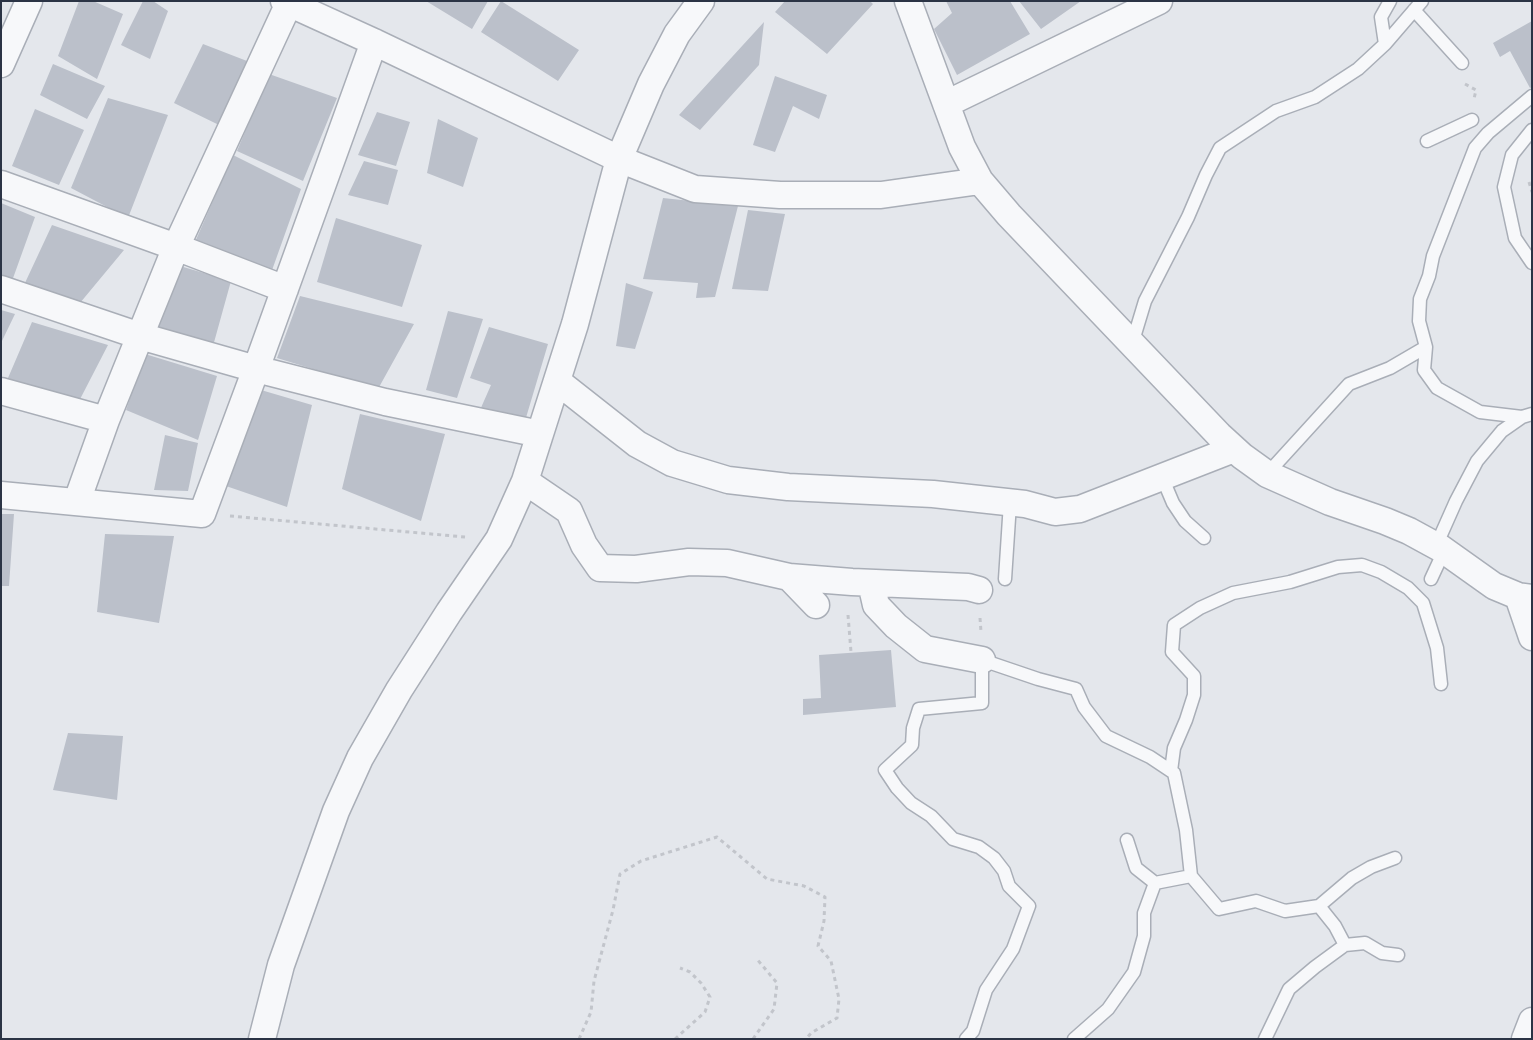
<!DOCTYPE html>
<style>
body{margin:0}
#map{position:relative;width:1533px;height:1040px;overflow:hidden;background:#e4e7ec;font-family:Signika,sans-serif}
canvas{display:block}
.frame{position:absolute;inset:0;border:2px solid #2b3445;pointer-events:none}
</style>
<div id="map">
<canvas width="1533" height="1040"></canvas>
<div class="frame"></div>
</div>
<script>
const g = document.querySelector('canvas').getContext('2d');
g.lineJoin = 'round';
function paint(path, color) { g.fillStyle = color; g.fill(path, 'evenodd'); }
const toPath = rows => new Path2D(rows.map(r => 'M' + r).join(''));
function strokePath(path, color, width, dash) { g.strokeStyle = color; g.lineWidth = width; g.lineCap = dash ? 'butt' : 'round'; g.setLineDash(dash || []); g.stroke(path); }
const building = toPath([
 [79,1,93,1,123,14,97,79,58,56],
 [143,1,153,1,168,11,150,59,121,45],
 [426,1,488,1,472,29],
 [501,1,579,50,558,81,481,32],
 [785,1,870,1,873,4,827,54,775,12],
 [946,1,1010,1,1030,34,957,75,934,29,952,13],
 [1019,1,1081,1,1041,29],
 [1532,21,1532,87,1530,88,1510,51,1500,57,1493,43],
 [764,22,759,65,700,130,679,115],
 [203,44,247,61,219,125,174,103],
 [53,64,105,86,87,119,40,95],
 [269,74,337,98,303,181,237,151],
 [775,76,827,95,819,119,793,106,775,152,753,145],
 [108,98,168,115,128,218,71,188],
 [35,109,84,130,59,185,12,166],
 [377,112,410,122,396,166,358,155],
 [438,119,478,138,463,187,427,173],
 [233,155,301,189,271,273,195,242],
 [364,161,398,170,388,205,348,195],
 [663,198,738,206,715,297,696,298,698,283,643,279],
 [1,203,35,217,12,281,1,277],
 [748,210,785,214,768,291,732,289],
 [336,218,422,245,402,307,317,282],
 [52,225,124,250,80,303,24,285],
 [180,266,231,281,213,346,156,328],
 [626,283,653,292,635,349,616,346],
 [300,296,414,324,378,389,277,358],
 [1,310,15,314,1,343],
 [448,311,483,319,457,398,426,390],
 [32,322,108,345,76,407,8,378],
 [489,327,548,344,525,421,480,410,491,385,470,378],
 [145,354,217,376,198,440,126,410],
 [261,390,312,405,287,507,226,486],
 [360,414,445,434,421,521,342,489],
 [165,435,198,443,188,491,154,490],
 [1,514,14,514,9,586,1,586],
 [105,534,174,536,159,623,97,612],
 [891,650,896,707,803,715,803,699,821,698,819,655],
 [68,733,123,736,117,800,53,790]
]);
const path = toPath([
 [1465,84,1476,90,1474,99],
 [1529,182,1532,192],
 [230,516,465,537],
 [848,615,851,652],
 [980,618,981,632],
 [579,1039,591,1012,594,981,613,910,620,874,641,861,717,837,767,879,804,886,825,897,824,921,818,946,831,961,839,999,837,1018,811,1033,806,1039],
 [675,1039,705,1012,710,997,701,983,690,972,680,968],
 [753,1039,774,1009,777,983,756,958]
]);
const service = toPath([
 [1414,10,1462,63],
 [1385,44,1381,17,1390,1],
 [1532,96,1488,133,1475,148,1433,256,1429,276,1420,299,1419,321,1426,347,1424,370,1437,388,1480,412,1522,417,1532,414],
 [1532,130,1512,155,1504,187,1515,238,1532,263],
 [1427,141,1472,120],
 [1132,344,1145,301,1188,217,1206,175,1220,148,1276,111,1315,97,1358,69,1385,44,1422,1],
 [1267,474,1349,384,1390,368,1426,347],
 [1162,477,1173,503,1185,521,1204,538],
 [1436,546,1456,501,1477,461,1502,431,1522,417],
 [1005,579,1010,503],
 [1431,579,1444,551],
 [1171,771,1174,748,1186,720,1194,695,1194,676,1172,652,1174,625,1200,608,1233,593,1290,582,1338,567,1362,565,1381,572,1408,588,1423,603,1437,648,1441,684],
 [1127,840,1136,868,1155,883,1191,876],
 [1319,906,1352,878,1371,867,1395,858],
 [1345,945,1365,943,1382,953,1398,955],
 [966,1039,973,1031,986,990,1013,949,1029,906,1009,886,1004,871,994,858,979,847,953,839,931,816,911,803,897,788,885,770,912,745,913,728,919,709,982,703,982,660,1038,679,1076,689,1084,707,1106,736,1150,757,1174,773,1186,830,1191,876,1219,909,1256,901,1285,911,1319,906,1335,926,1345,945,1315,967,1289,989,1265,1039],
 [1074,1039,1108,1009,1134,972,1144,936,1144,913,1155,883]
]);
const minor = toPath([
 [284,1,374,42,619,159,695,189,780,195,881,195,980,181],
 [908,1,962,147,980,181,1009,215,1219,435,1242,456,1267,474,1330,502,1385,521,1409,531,1442,549,1494,586,1518,596,1532,598],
 [1,64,29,1],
 [946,104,1159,1],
 [1,184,176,247,285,289],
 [1,289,140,336,256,369,385,402,540,434],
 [557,381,637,444,672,463,728,480,788,487,933,494,1025,504,1055,512,1080,509,1234,449],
 [1,391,106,420],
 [525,481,569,511,584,545,600,568,636,569,689,562,727,563,789,577,852,582,968,587,979,590],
 [1,495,202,514,256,369,374,42],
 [77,501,106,420,176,247,289,3],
 [789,577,816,605],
 [871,583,876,605,896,626,925,649,982,660],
 [1518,596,1532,637],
 [262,1039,281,965,336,811,360,758,399,690,449,612,499,539,525,481,575,324,619,159,651,84,677,34,701,1],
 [1525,1039,1532,1021]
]);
paint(building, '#bbc0ca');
strokePath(service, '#a9aeb7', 15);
strokePath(minor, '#a9aeb7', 29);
strokePath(path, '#c2c5cb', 3, [4, 4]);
strokePath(service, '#f7f8fa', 12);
strokePath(minor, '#f7f8fa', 26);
</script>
